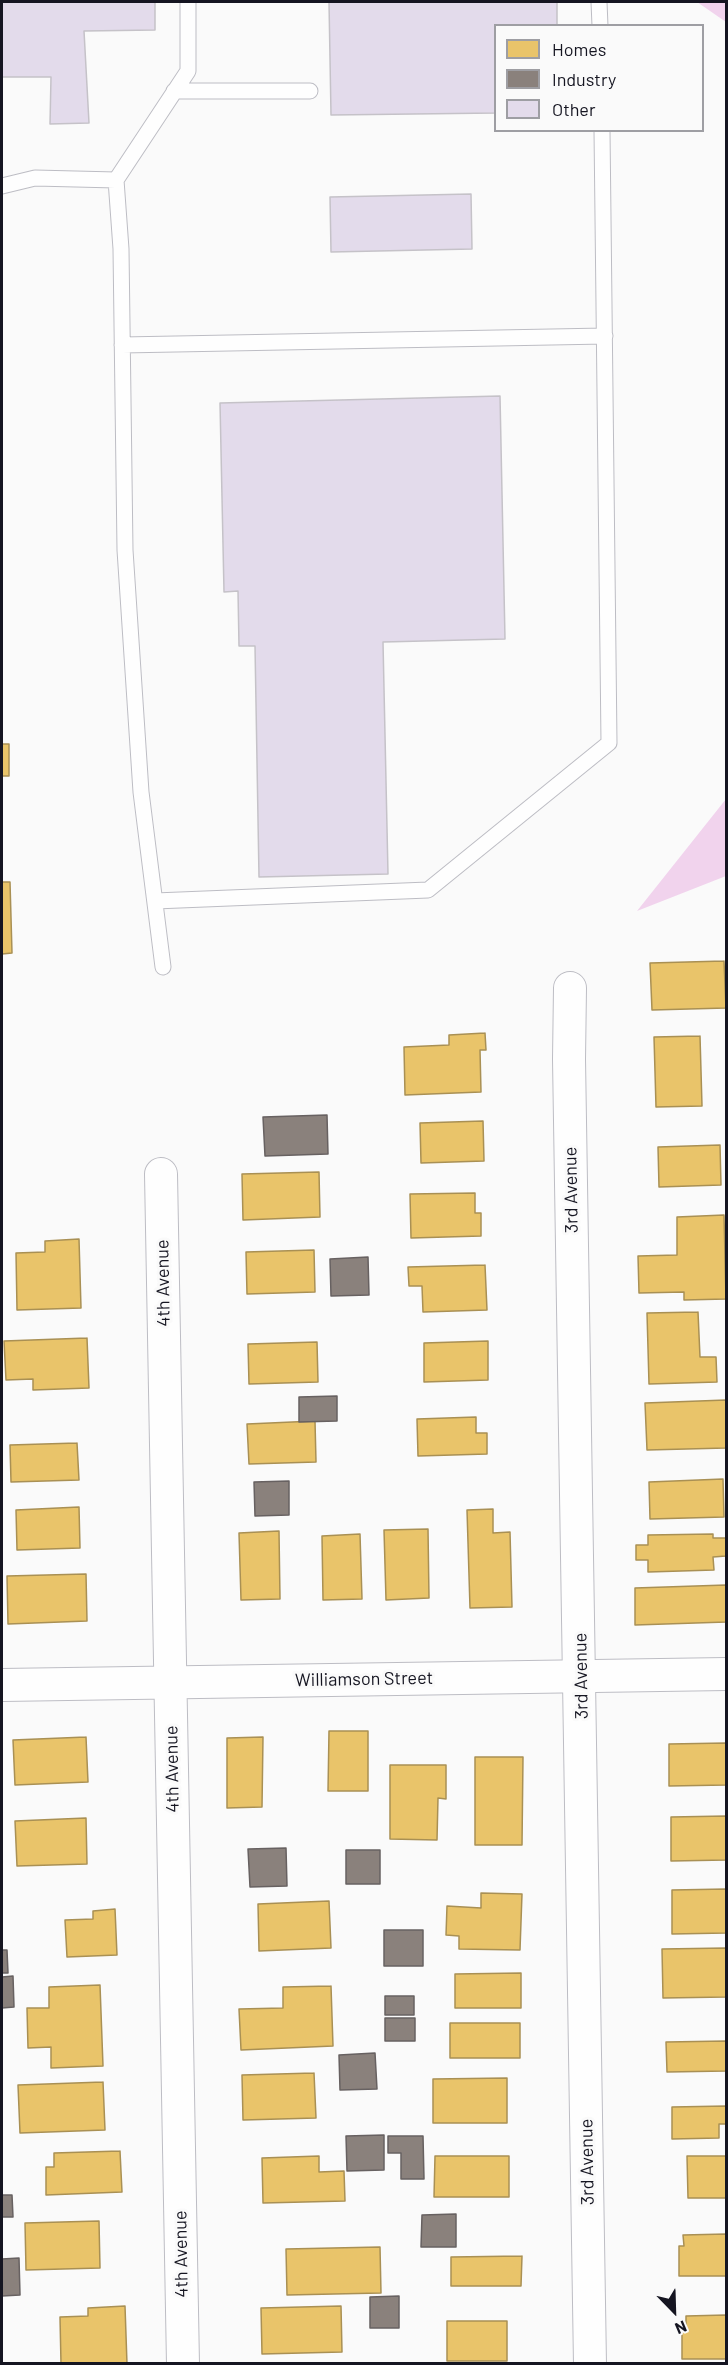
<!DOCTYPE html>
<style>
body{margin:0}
#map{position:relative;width:728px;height:2365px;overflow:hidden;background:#fafafa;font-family:Barlow,sans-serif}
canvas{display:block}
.frame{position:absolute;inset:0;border:3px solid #151521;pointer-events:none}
.legend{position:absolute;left:494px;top:24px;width:210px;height:108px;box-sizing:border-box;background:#fafafa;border:2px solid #9e9ea3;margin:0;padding:8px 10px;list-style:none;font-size:18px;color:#151521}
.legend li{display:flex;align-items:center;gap:12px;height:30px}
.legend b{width:30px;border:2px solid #9e9ea3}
.north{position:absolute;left:644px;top:2281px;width:60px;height:60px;-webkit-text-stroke:4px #fafafa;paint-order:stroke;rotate:157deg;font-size:16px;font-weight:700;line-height:24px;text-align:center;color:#151521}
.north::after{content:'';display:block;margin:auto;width:21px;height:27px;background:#151521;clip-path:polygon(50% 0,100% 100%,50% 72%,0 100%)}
</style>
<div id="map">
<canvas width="728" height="2365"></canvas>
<div class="frame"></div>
<ul class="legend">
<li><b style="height:16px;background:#e9c46a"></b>Homes</li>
<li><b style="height:16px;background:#8a817c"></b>Industry</li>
<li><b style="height:16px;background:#e3dbeb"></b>Other</li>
</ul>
<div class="north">N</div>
</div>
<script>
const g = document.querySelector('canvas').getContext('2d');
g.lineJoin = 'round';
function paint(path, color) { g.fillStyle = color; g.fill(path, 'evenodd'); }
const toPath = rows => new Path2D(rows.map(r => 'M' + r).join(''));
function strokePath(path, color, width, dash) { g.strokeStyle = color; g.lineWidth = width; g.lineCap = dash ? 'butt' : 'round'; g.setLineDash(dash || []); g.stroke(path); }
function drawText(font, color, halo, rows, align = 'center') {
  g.font = font + ' Barlow,sans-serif'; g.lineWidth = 6; g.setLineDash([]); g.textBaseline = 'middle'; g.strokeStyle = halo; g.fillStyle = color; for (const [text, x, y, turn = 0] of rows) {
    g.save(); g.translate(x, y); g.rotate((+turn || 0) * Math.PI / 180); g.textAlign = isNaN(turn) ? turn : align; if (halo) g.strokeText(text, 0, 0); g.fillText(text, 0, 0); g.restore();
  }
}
const green = toPath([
 [697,2,726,2,726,22],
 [726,799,726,876,637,911]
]);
const homes = toPath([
 [2,744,9,744,9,776,2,776,2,744],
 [2,882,10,882,12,953,2,954,2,882],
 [724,961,726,1008,652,1010,650,963,724,961],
 [485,1033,486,1050,480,1050,481,1092,405,1095,404,1047,449,1045,449,1035,485,1033],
 [700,1036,702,1106,656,1107,654,1037,700,1036],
 [483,1121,484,1161,421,1163,420,1123,483,1121],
 [720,1145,721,1185,659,1187,658,1147,720,1145],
 [319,1172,320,1217,243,1220,242,1174,319,1172],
 [475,1193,475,1213,481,1213,481,1236,411,1238,410,1194,475,1193],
 [724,1215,726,1299,684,1300,684,1292,639,1293,638,1256,677,1255,677,1217,724,1215],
 [79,1239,81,1308,17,1310,16,1253,45,1252,45,1241,79,1239],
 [314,1250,315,1292,247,1294,246,1252,314,1250],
 [485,1265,487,1310,423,1312,422,1286,409,1286,408,1267,485,1265],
 [698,1312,700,1357,716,1357,717,1382,649,1384,647,1313,698,1312],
 [87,1338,89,1388,33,1390,33,1379,6,1380,4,1341,87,1338],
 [488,1341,488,1380,424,1382,424,1343,488,1341],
 [317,1342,318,1382,249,1384,248,1344,317,1342],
 [726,1400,726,1448,647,1450,645,1403,726,1400],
 [476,1417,476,1433,487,1433,487,1454,418,1456,417,1419,476,1417],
 [315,1421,316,1462,249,1464,247,1424,315,1421],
 [77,1443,79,1480,11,1482,10,1445,77,1443],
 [723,1479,724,1517,650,1519,649,1482,723,1479],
 [79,1507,80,1548,17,1550,16,1510,79,1507],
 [493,1509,493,1533,510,1532,512,1607,470,1608,467,1510,493,1509],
 [428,1529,429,1598,386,1600,384,1530,428,1529],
 [279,1531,280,1599,241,1600,239,1533,279,1531],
 [360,1534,362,1599,323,1600,322,1536,360,1534],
 [713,1534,713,1538,726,1538,726,1556,713,1557,714,1570,648,1572,648,1560,636,1560,636,1545,648,1545,648,1535,713,1534],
 [86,1574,87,1621,8,1624,7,1576,86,1574],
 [726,1585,726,1622,635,1625,635,1588,726,1585],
 [329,1731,368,1731,368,1791,328,1791,329,1731],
 [86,1737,88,1782,15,1785,13,1740,86,1737],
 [263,1737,262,1807,227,1808,227,1738,263,1737],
 [726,1743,726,1785,669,1786,669,1744,726,1743],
 [475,1757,523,1757,522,1845,475,1845,475,1757],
 [390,1765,446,1765,446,1799,438,1798,437,1840,390,1839,390,1765],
 [726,1816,726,1860,671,1861,671,1817,726,1816],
 [86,1818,87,1864,17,1866,15,1821,86,1818],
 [726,1889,726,1933,672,1934,672,1890,726,1889],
 [481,1893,522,1894,520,1950,459,1949,459,1936,446,1935,447,1906,481,1908,481,1893],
 [329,1901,331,1948,259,1951,258,1904,329,1901],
 [115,1909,117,1955,67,1957,65,1920,93,1919,93,1911,115,1909],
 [726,1948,726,1997,663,1998,662,1949,726,1948],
 [521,1973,521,2008,455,2008,455,1974,521,1973],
 [100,1985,103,2066,51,2068,51,2047,28,2048,27,2008,49,2008,49,1987,100,1985],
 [331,1986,333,2046,241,2050,239,2009,283,2008,283,1987,331,1986],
 [450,2023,520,2023,520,2058,450,2058,450,2023],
 [726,2041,726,2071,667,2072,666,2042,726,2041],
 [314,2073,316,2118,243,2120,242,2075,314,2073],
 [507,2078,507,2123,433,2123,433,2079,507,2078],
 [103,2082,105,2130,20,2133,18,2085,103,2082],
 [726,2106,726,2124,719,2124,719,2138,672,2139,672,2107,726,2106],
 [120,2151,122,2192,46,2195,46,2167,54,2167,54,2153,120,2151],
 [319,2156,319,2172,344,2171,345,2201,263,2203,262,2158,319,2156],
 [435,2156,509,2156,509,2197,434,2197,435,2156],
 [687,2156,726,2156,726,2198,688,2198,687,2156],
 [99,2221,100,2268,26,2270,25,2223,99,2221],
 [726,2234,726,2276,679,2276,679,2246,684,2246,683,2235,726,2234],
 [380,2247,381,2293,287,2295,286,2249,380,2247],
 [522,2256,521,2286,451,2286,451,2257,522,2256],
 [125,2306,127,2364,61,2364,60,2317,88,2316,88,2308,125,2306],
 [341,2306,342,2352,262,2354,261,2308,341,2306],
 [726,2315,726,2359,682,2359,682,2328,686,2328,686,2316,726,2315],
 [447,2321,507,2321,507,2361,447,2361,447,2321]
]);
const industry = toPath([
 [327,1115,328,1154,265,1156,263,1117,327,1115],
 [368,1257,369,1295,331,1296,330,1259,368,1257],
 [337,1396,337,1421,299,1422,299,1397,337,1396],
 [289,1481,289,1515,255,1516,254,1482,289,1481],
 [286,1848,287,1886,250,1887,248,1849,286,1848],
 [346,1850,380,1850,380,1884,346,1884,346,1850],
 [384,1930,423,1930,423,1966,384,1966,384,1930],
 [2,1950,7,1950,8,1973,2,1973,2,1950],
 [13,1976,14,2007,2,2008,2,1977,13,1976],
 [385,1996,414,1996,414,2015,385,2015,385,1996],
 [385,2018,415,2018,415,2041,385,2041,385,2018],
 [375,2053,377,2089,340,2090,339,2055,375,2053],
 [384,2135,384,2170,347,2171,346,2136,384,2135],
 [388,2136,423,2136,424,2179,401,2179,401,2153,388,2153,388,2136],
 [2,2195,12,2195,13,2217,2,2217,2,2195],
 [456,2214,456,2247,421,2247,422,2215,456,2214],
 [19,2258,20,2295,2,2296,2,2259,19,2258],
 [399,2296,399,2328,370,2328,370,2297,399,2296]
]);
const building = toPath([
 [2,2,155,2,155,30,84,31,89,123,50,124,51,77,2,77,2,2],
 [329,2,557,2,557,26,496,26,496,113,331,115,329,2],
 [471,194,472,249,331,252,330,197,471,194],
 [500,396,505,639,383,642,388,874,259,877,255,646,239,646,238,591,224,592,220,403,500,396]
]);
const lane = toPath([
 [599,2,600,26],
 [174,91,310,91],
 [2,186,35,178,116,180],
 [122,345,605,336],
 [155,901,428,890,609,743,602,130],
 [163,967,141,792,125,550,121,249,116,180,188,71,188,2]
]);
const street = toPath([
 [570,988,569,1059,590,2364],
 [161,1174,183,2364],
 [2,1685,726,1674]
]);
const streetNames = [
 ["3rd Avenue",571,1190,-91],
 ["4th Avenue",163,1283,-91],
 ["3rd Avenue",581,1676,-91],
 ["Williamson Street",364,1679,-1],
 ["4th Avenue",172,1769,-91],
 ["3rd Avenue",587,2162,-91],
 ["4th Avenue",181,2254,-91]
];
paint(green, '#f1d3ed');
paint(homes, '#e9c46a');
strokePath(homes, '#a99054', 1.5);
paint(industry, '#8a817c');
strokePath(industry, '#676161', 1.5);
paint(building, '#e3dbeb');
strokePath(building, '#c5c2c8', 1.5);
strokePath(lane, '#bdbdc4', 17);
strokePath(street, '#bdbdc4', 34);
strokePath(lane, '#fefefe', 15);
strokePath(street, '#fefefe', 32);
drawText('18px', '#151521', '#fafafa', streetNames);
</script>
